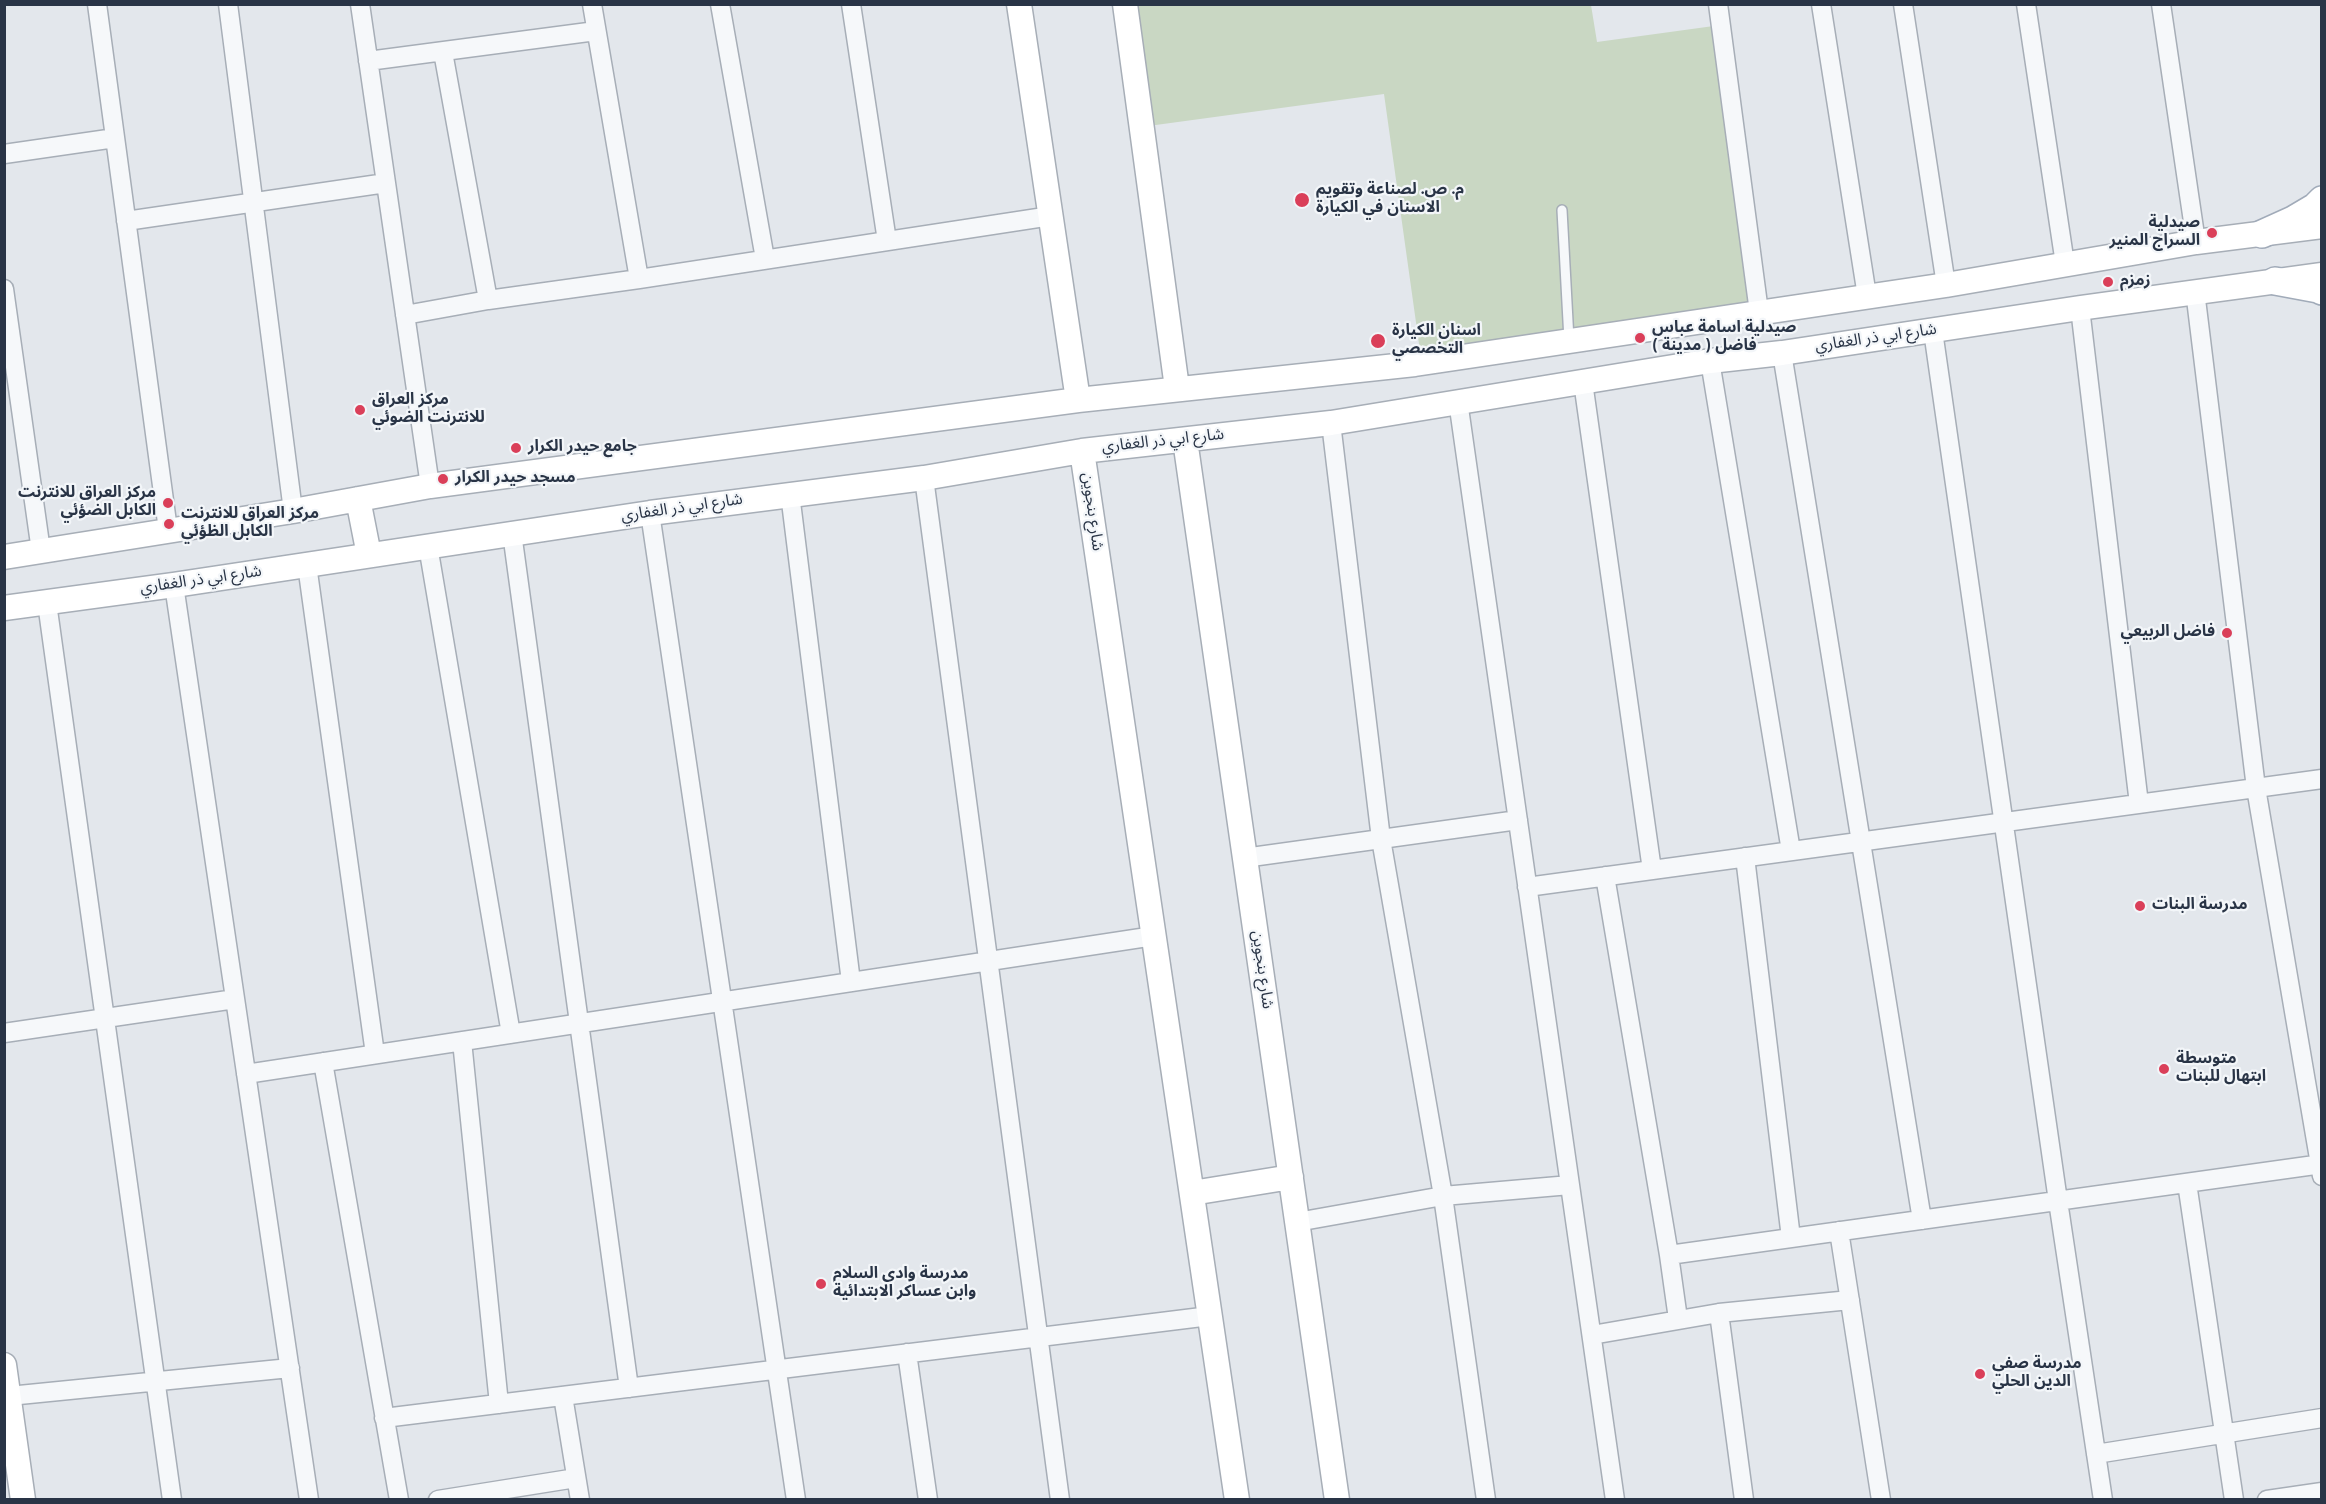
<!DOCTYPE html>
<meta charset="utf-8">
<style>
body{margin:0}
#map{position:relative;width:2326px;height:1504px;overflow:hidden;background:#e3e7ec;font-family:Overpass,sans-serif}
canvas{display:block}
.frame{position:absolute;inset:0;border:6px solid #293446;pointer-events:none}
</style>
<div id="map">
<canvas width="2326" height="1504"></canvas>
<div class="frame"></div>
</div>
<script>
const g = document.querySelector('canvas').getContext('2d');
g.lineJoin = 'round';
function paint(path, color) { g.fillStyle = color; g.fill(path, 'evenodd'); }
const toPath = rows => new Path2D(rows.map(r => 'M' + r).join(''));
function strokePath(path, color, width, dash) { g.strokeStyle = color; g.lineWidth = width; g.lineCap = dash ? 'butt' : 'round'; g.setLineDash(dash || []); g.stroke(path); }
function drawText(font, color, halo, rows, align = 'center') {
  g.font = font + ' Overpass,"Noto Sans Arabic",sans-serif'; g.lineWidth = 4.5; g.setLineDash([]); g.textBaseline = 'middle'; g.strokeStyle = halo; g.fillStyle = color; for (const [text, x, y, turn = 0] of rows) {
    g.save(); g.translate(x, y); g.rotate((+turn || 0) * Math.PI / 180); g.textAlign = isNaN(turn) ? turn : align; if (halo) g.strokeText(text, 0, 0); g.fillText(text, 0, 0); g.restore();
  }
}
const green = toPath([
 [1125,5,1591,5,1597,42,1721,25,1761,305,1420,351,1384,94,1141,127]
]);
const lane = toPath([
 [1562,210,1569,340]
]);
const street = toPath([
 [97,4,168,530],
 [228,4,293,511],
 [360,4,430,486],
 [592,4,639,279],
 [720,4,765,259],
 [851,4,887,241],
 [1718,4,1759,312],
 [1821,4,1867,296],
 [1903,4,1946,285],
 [2026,4,2065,264],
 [2161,4,2196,242],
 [443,52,488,300],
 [368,61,596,31],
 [4,154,115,138],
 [126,221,386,183],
 [4,289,41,551],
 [2195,291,2256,788,2322,1176],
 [2080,308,2139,804],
 [405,315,488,300,639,279,1051,216],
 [1933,331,2058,1201,2103,1500],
 [1782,353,1922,1220],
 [1710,361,1791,851],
 [1583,382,1652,870],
 [1458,401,1615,1500],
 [1331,423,1381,839,1443,1196,1486,1500],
 [924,478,1060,1500],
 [790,494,851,982],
 [650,513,796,1500],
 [512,533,629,1388],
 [428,546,511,1034],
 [307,565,375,1054],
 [174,585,309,1500],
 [47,603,172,1500],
 [1745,857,1791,1238],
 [1244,858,1518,820],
 [1605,876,1669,1255,1678,1319],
 [1527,887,2322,779],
 [4,1033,235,999],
 [462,1041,499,1404],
 [323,1062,399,1500],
 [246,1074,1154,936],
 [2187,1183,2234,1500],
 [1297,1222,1443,1196,1570,1185],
 [1839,1231,1881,1500],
 [1669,1255,2322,1164],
 [1719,1313,1744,1500],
 [1592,1335,1719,1313,1850,1300],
 [907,1353,928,1500],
 [9,1396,290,1368],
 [563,1396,580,1500],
 [384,1418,1210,1316],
 [2096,1454,2322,1418],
 [438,1500,576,1478],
 [2267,1500,2322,1492]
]);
const secondary = toPath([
 [1019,4,1078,400],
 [1125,4,1177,388],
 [1185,440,1337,1500],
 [1082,451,1237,1500],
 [358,499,369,555],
 [4,557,293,511,430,486,1078,400,1415,364,1946,285,2196,242,2322,226],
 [4,608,174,585,650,513,924,478,1082,451,1331,423,1710,361,1782,353,2080,308,2322,275],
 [1192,1193,1291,1177],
 [4,1365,23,1500]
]);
const primary = toPath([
 [2262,234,2293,220,2315,207,2322,200],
 [2275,281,2318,289,2322,291]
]);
const markers = [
 [1302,200,8,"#da3f59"],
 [2212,233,6,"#da3f59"],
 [2108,282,6,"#da3f59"],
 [1640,338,6,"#da3f59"],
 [1378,341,8,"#da3f59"],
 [360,410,6,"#da3f59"],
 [516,448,6,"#da3f59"],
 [443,479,6,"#da3f59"],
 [168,503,6,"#da3f59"],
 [169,524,6,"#da3f59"],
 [2227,633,6,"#da3f59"],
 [2140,906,6,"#da3f59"],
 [2164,1069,6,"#da3f59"],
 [821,1284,6,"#da3f59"],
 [1980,1374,6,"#da3f59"]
];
const poiNames = [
 ["م. ص. لصناعة وتقويم",1316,191],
 ["الاسنان في الكيارة",1316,209],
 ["صيدلية",2200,224,"right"],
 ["السراج المنير",2200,242,"right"],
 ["زمزم",2120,282],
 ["صيدلية اسامة عباس",1652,329],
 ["فاضل ( مدينة )",1652,347],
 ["اسنان الكيارة",1392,332],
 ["التخصصي",1392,350],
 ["مركز العراق",372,401],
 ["للانترنت الضوئي",372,419],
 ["جامع حيدر الكرار",528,448],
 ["مسجد حيدر الكرار",455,479],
 ["مركز العراق للانترنت",156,494,"right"],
 ["الكابل الضؤئي",156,512,"right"],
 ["مركز العراق للانترنت",181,515],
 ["الكابل الظؤئي",181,533],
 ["فاضل الربيعي",2215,633,"right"],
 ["مدرسة البنات",2152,906],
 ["متوسطة",2176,1060],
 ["ابتهال للبنات",2176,1078],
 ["مدرسة وادي السلام",833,1275],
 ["وابن عساكر الابتدائية",833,1293],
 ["مدرسة صفي",1992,1365],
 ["الدين الحلي",1992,1383]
];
const streetNames = [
 ["شارع ابي ذر الغفاري",1876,339,-8],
 ["شارع ابي ذر الغفاري",1163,442,-6],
 ["شارع ابي ذر الغفاري",682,509,-8],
 ["شارع بنجوين",1091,512,82],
 ["شارع ابي ذر الغفاري",201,581,-8],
 ["شارع بنجوين",1261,970,82]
];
paint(green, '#c9d7c3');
strokePath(lane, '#a7aeb7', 12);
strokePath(street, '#a7aeb7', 21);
strokePath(secondary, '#a7aeb7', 27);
strokePath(primary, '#a1abb9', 30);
strokePath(lane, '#f6f8fa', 9);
strokePath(street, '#f6f8fa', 18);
strokePath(secondary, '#fff', 24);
strokePath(primary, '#fff', 27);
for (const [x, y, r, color] of markers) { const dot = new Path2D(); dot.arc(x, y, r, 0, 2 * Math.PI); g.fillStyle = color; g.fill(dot); strokePath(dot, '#f3f6f9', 2); }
drawText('bold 16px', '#293446', '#f3f6f9', poiNames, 'left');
drawText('16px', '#293446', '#f3f6f9', streetNames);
</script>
